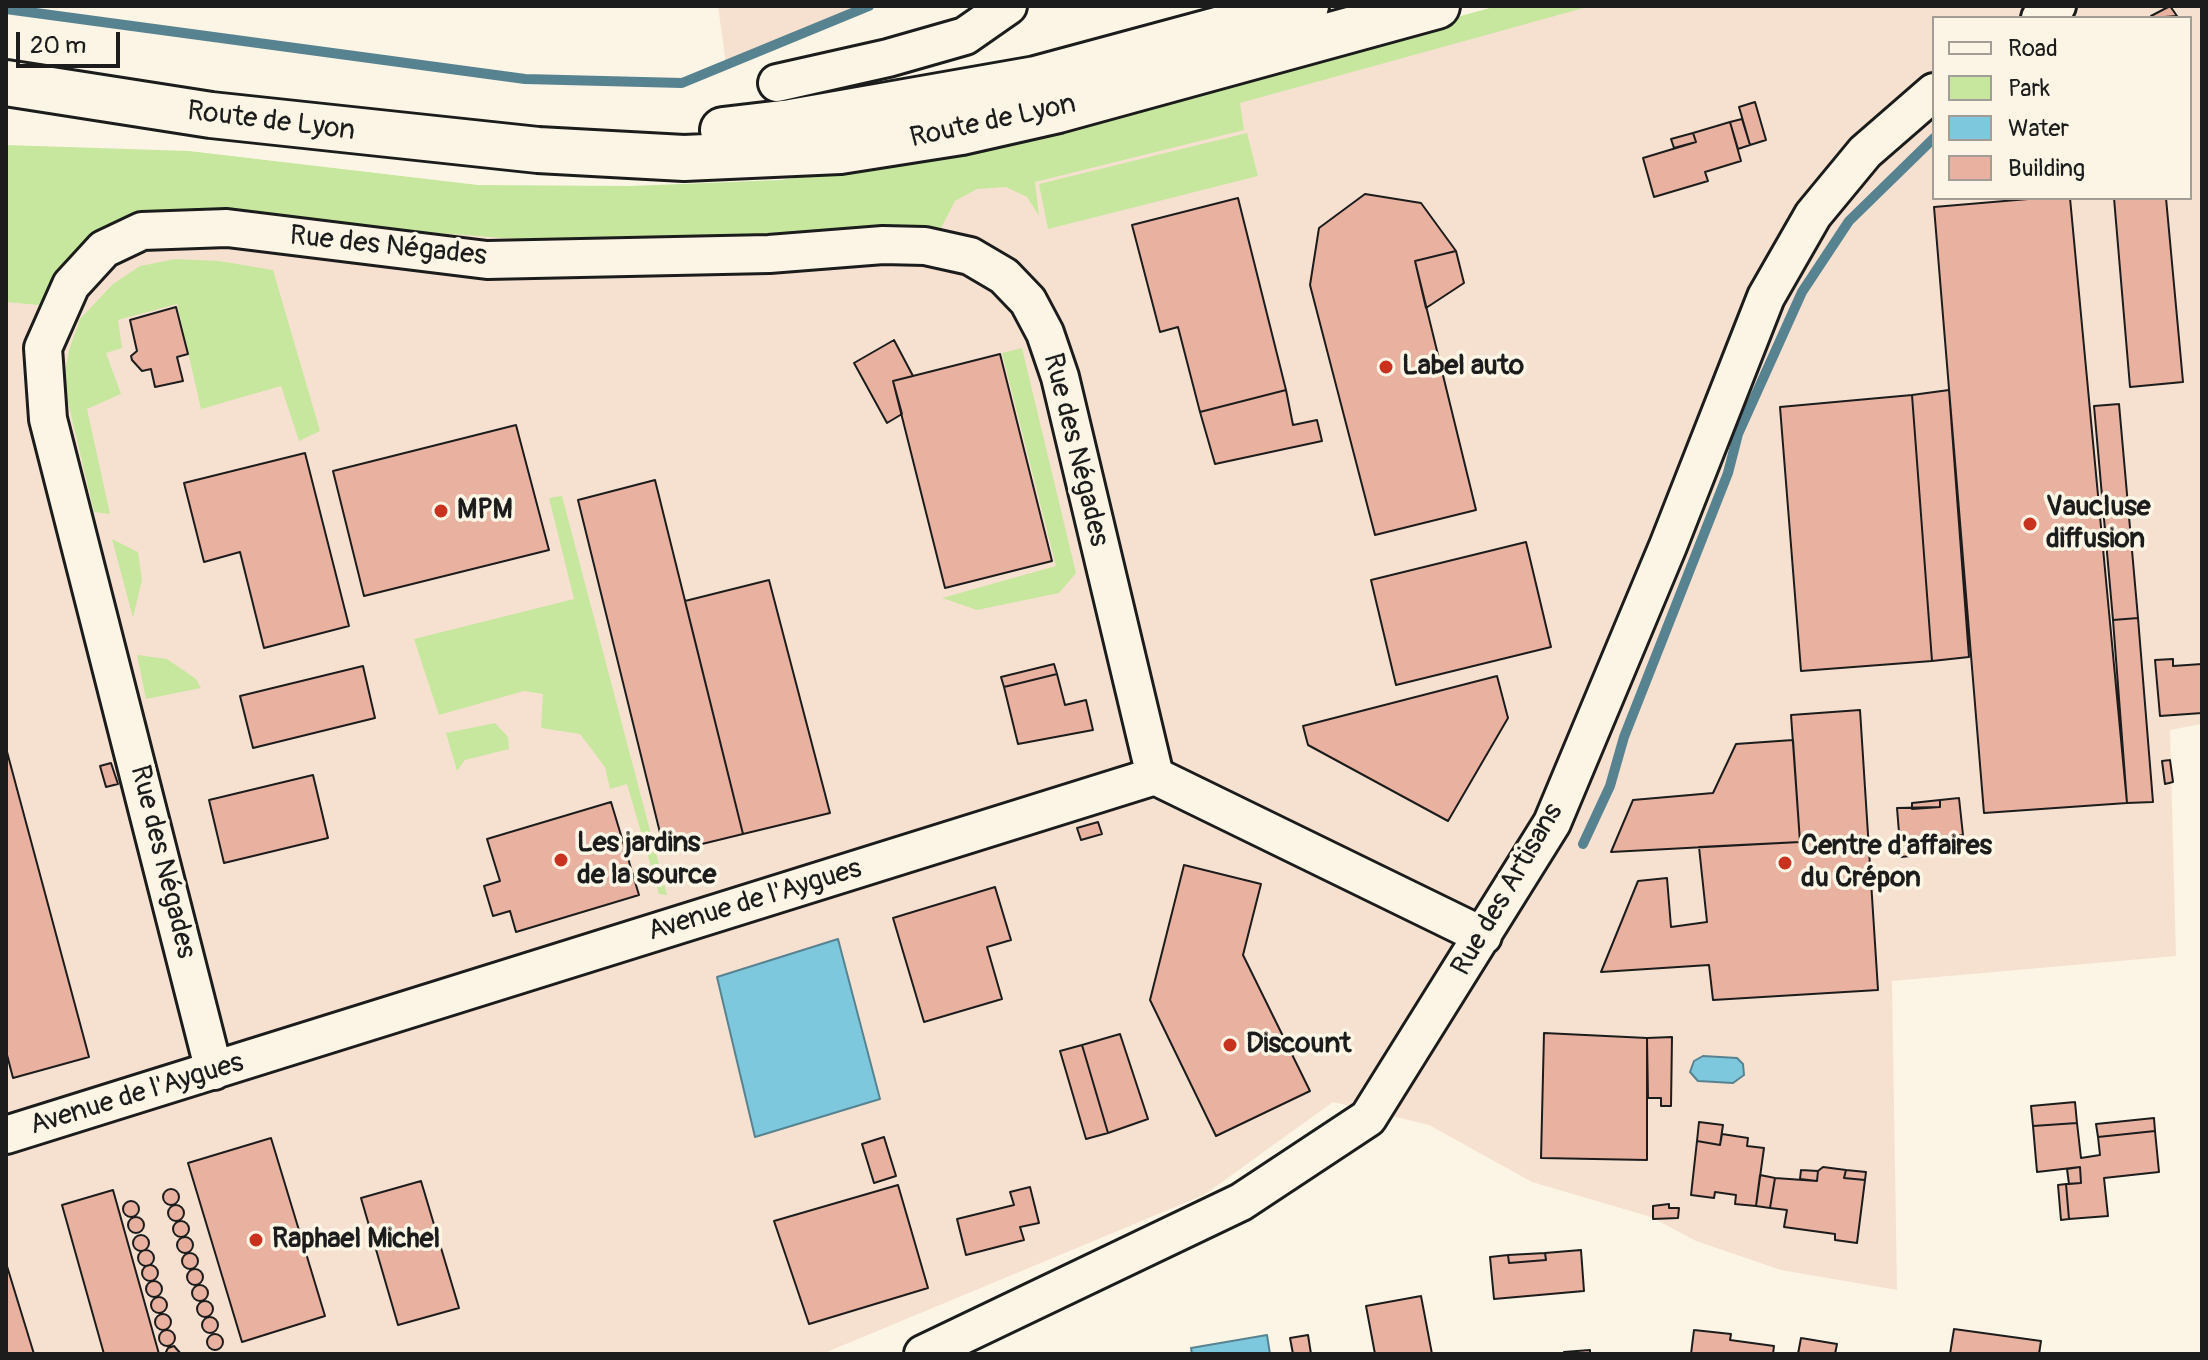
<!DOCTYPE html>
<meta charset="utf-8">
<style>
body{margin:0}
#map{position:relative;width:2208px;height:1360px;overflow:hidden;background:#fcf5e5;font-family:Pangolin,sans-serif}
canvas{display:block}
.frame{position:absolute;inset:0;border:8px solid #1c1c1c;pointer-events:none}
.legend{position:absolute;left:1932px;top:16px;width:260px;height:184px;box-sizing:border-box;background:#fcf5e5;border:2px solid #a29e95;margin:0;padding:10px 14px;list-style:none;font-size:24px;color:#1c1c1c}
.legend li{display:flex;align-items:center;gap:16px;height:40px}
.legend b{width:40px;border:2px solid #a29e95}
.scale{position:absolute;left:16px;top:32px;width:104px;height:36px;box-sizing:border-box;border:4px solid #1c1c1c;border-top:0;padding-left:10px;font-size:24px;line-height:28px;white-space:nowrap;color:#1c1c1c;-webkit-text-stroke:6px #fcf5e5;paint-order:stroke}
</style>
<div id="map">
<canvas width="2208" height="1360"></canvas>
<div class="frame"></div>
<ul class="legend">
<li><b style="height:10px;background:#fcf5e5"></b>Road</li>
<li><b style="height:22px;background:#c7e79f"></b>Park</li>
<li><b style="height:22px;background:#7ec8de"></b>Water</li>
<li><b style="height:22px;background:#e9b1a0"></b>Building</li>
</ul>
<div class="scale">20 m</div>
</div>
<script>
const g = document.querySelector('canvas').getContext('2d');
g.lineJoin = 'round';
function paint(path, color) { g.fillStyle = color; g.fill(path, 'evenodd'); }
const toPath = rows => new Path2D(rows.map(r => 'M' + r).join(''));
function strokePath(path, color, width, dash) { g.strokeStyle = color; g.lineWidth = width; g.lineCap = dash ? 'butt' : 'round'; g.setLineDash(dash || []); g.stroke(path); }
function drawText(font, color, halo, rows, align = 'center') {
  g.font = font + ' Pangolin,sans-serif'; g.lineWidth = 7; g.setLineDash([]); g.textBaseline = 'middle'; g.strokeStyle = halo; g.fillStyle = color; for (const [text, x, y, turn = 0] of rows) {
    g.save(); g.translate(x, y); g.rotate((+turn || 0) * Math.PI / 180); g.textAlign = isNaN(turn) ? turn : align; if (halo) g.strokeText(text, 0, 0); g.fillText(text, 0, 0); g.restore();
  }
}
const built = toPath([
 [718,6,865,6,726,64],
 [1551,6,2202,6,2202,724,2170,730,2176,956,1892,981,1897,1290,1781,1270,1696,1241,1651,1217,1532,1182,1429,1125,1333,1102,1204,1195,822,1354,6,1354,6,168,615,201,987,166],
 [1934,18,2190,18,2190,198,1934,198]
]);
const green = toPath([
 [1497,6,1591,6,1240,103,1244,130,1035,182,1039,216,1027,197,1006,187,977,189,955,201,941,228,713,242,530,240,265,220,197,210,155,214,114,225,75,250,39,305,6,302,6,145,189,151,478,185,631,186,780,180,950,156],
 [1247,133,1258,176,1048,229,1039,184],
 [175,259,219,261,273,270,320,431,299,441,281,386,201,409,177,304,118,320,122,348,106,353,121,394,87,409,110,514,94,512,63,381,69,350,80,319,113,284,140,266],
 [1022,348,1076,573,1059,593,977,610,942,598,1056,566,1002,353],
 [562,496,667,895,659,894,627,784,610,789,605,767,580,734,541,728,543,694,524,691,439,715,414,639,574,599,549,498],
 [112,539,138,552,142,580,133,618],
 [137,655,167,659,196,679,201,688,146,699],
 [495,723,508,737,509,749,465,760,457,771,446,733]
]);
const water = toPath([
 [838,939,880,1099,755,1137,717,977,838,939],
 [1703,1056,1737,1058,1743,1064,1744,1075,1733,1083,1698,1081,1690,1072,1694,1061,1703,1056],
 [1267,1335,1270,1354,1192,1354,1191,1348,1267,1335]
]);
const stream = toPath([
 [6,9,525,79,682,83,869,6],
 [1583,844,1610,786,1624,737,1728,473,1738,434,1802,292,1849,221,1934,138]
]);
const building = toPath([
 [2170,6,2177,16,2152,18,2151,16,2170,6],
 [1755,102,1766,140,1750,145,1739,107,1755,102],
 [1742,119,1750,145,1738,149,1730,122,1742,119],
 [1730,122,1741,161,1705,172,1708,181,1654,197,1643,158,1696,142,1693,133,1730,122],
 [1693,133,1696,142,1674,148,1671,139,1693,133],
 [1365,194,1421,203,1456,251,1415,261,1476,510,1375,535,1310,285,1319,228,1365,194],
 [1238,198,1286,390,1200,412,1178,327,1160,332,1132,225,1238,198],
 [2040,198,2070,198,2127,803,1984,813,1934,207,2040,198],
 [2114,198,2166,198,2183,382,2130,387,2114,198],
 [1456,251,1464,283,1426,308,1415,261,1456,251],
 [176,307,188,354,177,357,183,381,155,387,151,369,142,371,132,360,131,356,137,351,130,320,176,307],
 [894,340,913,376,893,381,902,414,887,423,854,363,894,340],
 [1000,354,1052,561,945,588,893,381,1000,354],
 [1286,390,1293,425,1317,420,1322,441,1215,464,1200,412,1286,390],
 [1949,390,1969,657,1932,661,1912,395,1949,390],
 [1912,395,1932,661,1801,671,1780,407,1912,395],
 [2119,404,2138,618,2113,620,2094,406,2119,404],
 [516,425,549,550,364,596,333,471,516,425],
 [305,453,349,626,264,648,240,552,204,562,184,483,305,453],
 [655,480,743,834,665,853,578,500,655,480],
 [1526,542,1551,647,1396,685,1371,580,1526,542],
 [769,580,830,813,743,834,685,601,769,580],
 [2138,618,2153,802,2127,803,2113,620,2138,618],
 [2173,659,2173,666,2202,664,2202,713,2160,716,2155,660,2173,659],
 [1054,664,1057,674,1004,687,1001,677,1054,664],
 [363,666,375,718,253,748,240,696,363,666],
 [1057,674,1065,705,1086,700,1093,730,1018,744,1004,687,1057,674],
 [1497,676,1508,718,1448,821,1308,745,1303,726,1497,676],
 [1860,710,1878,990,1713,1000,1709,965,1601,972,1638,881,1667,878,1671,927,1707,922,1699,847,1800,842,1791,715,1860,710],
 [1793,740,1800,842,1611,852,1633,800,1713,793,1736,744,1793,740],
 [6,748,89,1057,13,1078,6,1051,6,748],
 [2170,760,2173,782,2165,784,2162,761,2170,760],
 [111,763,118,784,106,787,100,766,111,763],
 [313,775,328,838,224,863,209,800,313,775],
 [1959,798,1963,835,1945,837,1946,852,1901,857,1897,808,1940,807,1940,800,1959,798],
 [1940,800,1940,807,1912,809,1912,803,1940,800],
 [611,802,639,895,516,932,510,911,493,916,484,886,500,881,487,839,611,802],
 [1098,822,1102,834,1081,840,1077,828,1098,822],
 [1963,835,1964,851,1946,852,1945,837,1963,835],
 [1184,865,1261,884,1243,955,1310,1091,1216,1136,1150,1000,1184,865],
 [995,887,1011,940,987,947,1002,999,924,1022,893,918,995,887],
 [1544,1033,1647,1038,1647,1160,1541,1158,1544,1033],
 [1120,1034,1148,1119,1108,1133,1082,1045,1120,1034],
 [1672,1037,1671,1106,1661,1106,1661,1098,1648,1098,1647,1038,1672,1037],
 [1082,1045,1108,1133,1086,1139,1060,1051,1082,1045],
 [2075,1102,2077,1123,2033,1126,2031,1106,2075,1102],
 [2154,1118,2155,1131,2098,1137,2096,1124,2154,1118],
 [1699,1122,1723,1125,1720,1145,1697,1141,1699,1122],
 [2077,1123,2081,1158,2100,1155,2098,1137,2155,1131,2159,1172,2104,1178,2108,1216,2069,1219,2066,1184,2081,1183,2080,1167,2037,1172,2033,1126,2077,1123],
 [1722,1134,1748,1138,1747,1146,1764,1148,1756,1206,1735,1204,1736,1195,1715,1192,1714,1198,1691,1195,1697,1141,1720,1145,1722,1134],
 [884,1137,896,1176,874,1183,862,1144,884,1137],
 [271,1138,325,1316,242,1342,188,1163,271,1138],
 [1823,1167,1846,1170,1844,1178,1865,1180,1857,1243,1835,1240,1835,1234,1784,1227,1787,1210,1770,1208,1775,1178,1817,1181,1818,1171,1823,1167],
 [2080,1167,2081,1183,2069,1184,2067,1169,2080,1167],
 [1801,1170,1818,1171,1817,1181,1800,1179,1801,1170],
 [1846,1170,1866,1172,1865,1180,1844,1178,1846,1170],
 [1760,1175,1775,1178,1770,1208,1756,1206,1760,1175],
 [421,1181,459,1308,398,1325,361,1198,421,1181],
 [2066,1184,2069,1219,2061,1220,2058,1185,2066,1184],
 [898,1185,928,1288,809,1324,774,1221,898,1185],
 [1030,1187,1039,1223,1020,1227,1024,1240,966,1255,957,1219,1014,1205,1010,1192,1030,1187],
 '163 1197a8 8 0 1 1 16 0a8 8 0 1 1-16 0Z',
 [113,1190,159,1354,104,1354,62,1205,113,1190],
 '123 1209a8 8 0 1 1 16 0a8 8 0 1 1-16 0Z',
 [1669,1204,1669,1208,1679,1208,1678,1218,1653,1219,1653,1206,1669,1204],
 '168 1213a8 8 0 1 1 16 0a8 8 0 1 1-16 0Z',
 '128 1225a8 8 0 1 1 16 0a8 8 0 1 1-16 0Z',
 '173 1229a8 8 0 1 1 16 0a8 8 0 1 1-16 0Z',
 '133 1243a8 8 0 1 1 16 0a8 8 0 1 1-16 0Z',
 '177 1245a8 8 0 1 1 16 0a8 8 0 1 1-16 0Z',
 [1581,1250,1584,1291,1494,1299,1490,1257,1508,1255,1509,1263,1546,1260,1545,1253,1581,1250],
 '138 1258a8 8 0 1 1 16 0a8 8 0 1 1-16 0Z',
 [1545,1253,1546,1260,1509,1263,1508,1255,1545,1253],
 '182 1261a8 8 0 1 1 16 0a8 8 0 1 1-16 0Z',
 [6,1263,34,1354,6,1354,6,1263],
 '142 1273a8 8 0 1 1 16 0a8 8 0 1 1-16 0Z',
 '187 1277a8 8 0 1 1 16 0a8 8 0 1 1-16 0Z',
 '146 1289a8 8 0 1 1 16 0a8 8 0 1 1-16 0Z',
 '192 1293a8 8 0 1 1 16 0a8 8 0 1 1-16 0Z',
 [1421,1296,1432,1354,1375,1354,1366,1306,1421,1296],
 '151 1305a8 8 0 1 1 16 0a8 8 0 1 1-16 0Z',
 '197 1309a8 8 0 1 1 16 0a8 8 0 1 1-16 0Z',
 '155 1322a8 8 0 1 1 16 0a8 8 0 1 1-16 0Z',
 '202 1325a8 8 0 1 1 16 0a8 8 0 1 1-16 0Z',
 [1954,1329,2041,1341,2039,1354,1950,1354,1954,1329],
 [1694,1330,1731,1334,1730,1340,1774,1346,1773,1354,1691,1354,1694,1330],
 '159 1338a8 8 0 1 1 16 0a8 8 0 1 1-16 0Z',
 '207 1342a8 8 0 1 1 16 0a8 8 0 1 1-16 0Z',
 [1308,1335,1311,1354,1293,1354,1290,1338,1308,1335],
 [1801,1338,1837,1344,1835,1354,1798,1354,1801,1338],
 [174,1346,181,1354,165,1354,168,1348,174,1346],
 [1590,1350,1590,1354,1564,1354,1564,1352,1590,1350]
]);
const street = toPath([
 [2040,18,2057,6],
 [777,83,888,58,965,36,1008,6],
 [214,1071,48,419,43,348,71,285,104,249,142,231,227,228,487,260,769,254,883,245,925,246,970,256,1004,276,1028,301,1045,333,1060,377,1155,776],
 [6,1135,1155,776,1483,936],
 [923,1354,1241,1202,1368,1118,1552,823,1668,546,1766,297,1813,215,1865,152,1934,92]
]);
const primary = toPath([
 [6,83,211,115,538,150,684,158,840,151,961,132,1058,110,1437,6],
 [723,130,791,122,1036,79,1306,6]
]);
const markers = [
 [1386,367,8,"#c8321e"],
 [441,511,8,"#c8321e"],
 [2030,524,8,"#c8321e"],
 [561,860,8,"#c8321e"],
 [1785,863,8,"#c8321e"],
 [1230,1045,8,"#c8321e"],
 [256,1240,8,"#c8321e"]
];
const streetNames = [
 ["Route de Lyon",271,122,7],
 ["Route de Lyon",993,122,-12],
 ["Rue des Négades",388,247,6],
 ["Rue des Négades",1075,450,76],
 ["Rue des Négades",162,862,76],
 ["Rue des Artisans",1508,890,-60],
 ["Avenue de l'Aygues",755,901,-17],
 ["Avenue de l'Aygues",137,1095,-17]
];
const poiNames = [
 ["Label auto",1402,367],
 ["Vaucluse",2046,508],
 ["diffusion",2046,540],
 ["MPM",457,511],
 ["Les jardins",577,844],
 ["de la source",577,876],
 ["Centre d'affaires",1801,847],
 ["du Crépon",1801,879],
 ["Discount",1246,1045],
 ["Raphael Michel",272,1240]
];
paint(built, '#f6e1d0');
paint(green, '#c7e79f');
paint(water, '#7ec8de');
strokePath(water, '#578390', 2);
strokePath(stream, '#578390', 10);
paint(building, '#e9b1a0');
strokePath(building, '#1c1c1c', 2);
strokePath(street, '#1c1c1c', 42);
strokePath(primary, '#1c1c1c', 50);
strokePath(street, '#fcf5e5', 36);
strokePath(primary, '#fcf5e5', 44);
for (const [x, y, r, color] of markers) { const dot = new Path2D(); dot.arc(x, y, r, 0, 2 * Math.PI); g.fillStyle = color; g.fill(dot); strokePath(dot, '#fcf5e5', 3); }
drawText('28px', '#1c1c1c', '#fcf5e5', streetNames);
drawText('bold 28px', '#1c1c1c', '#fcf5e5', poiNames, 'left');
</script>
